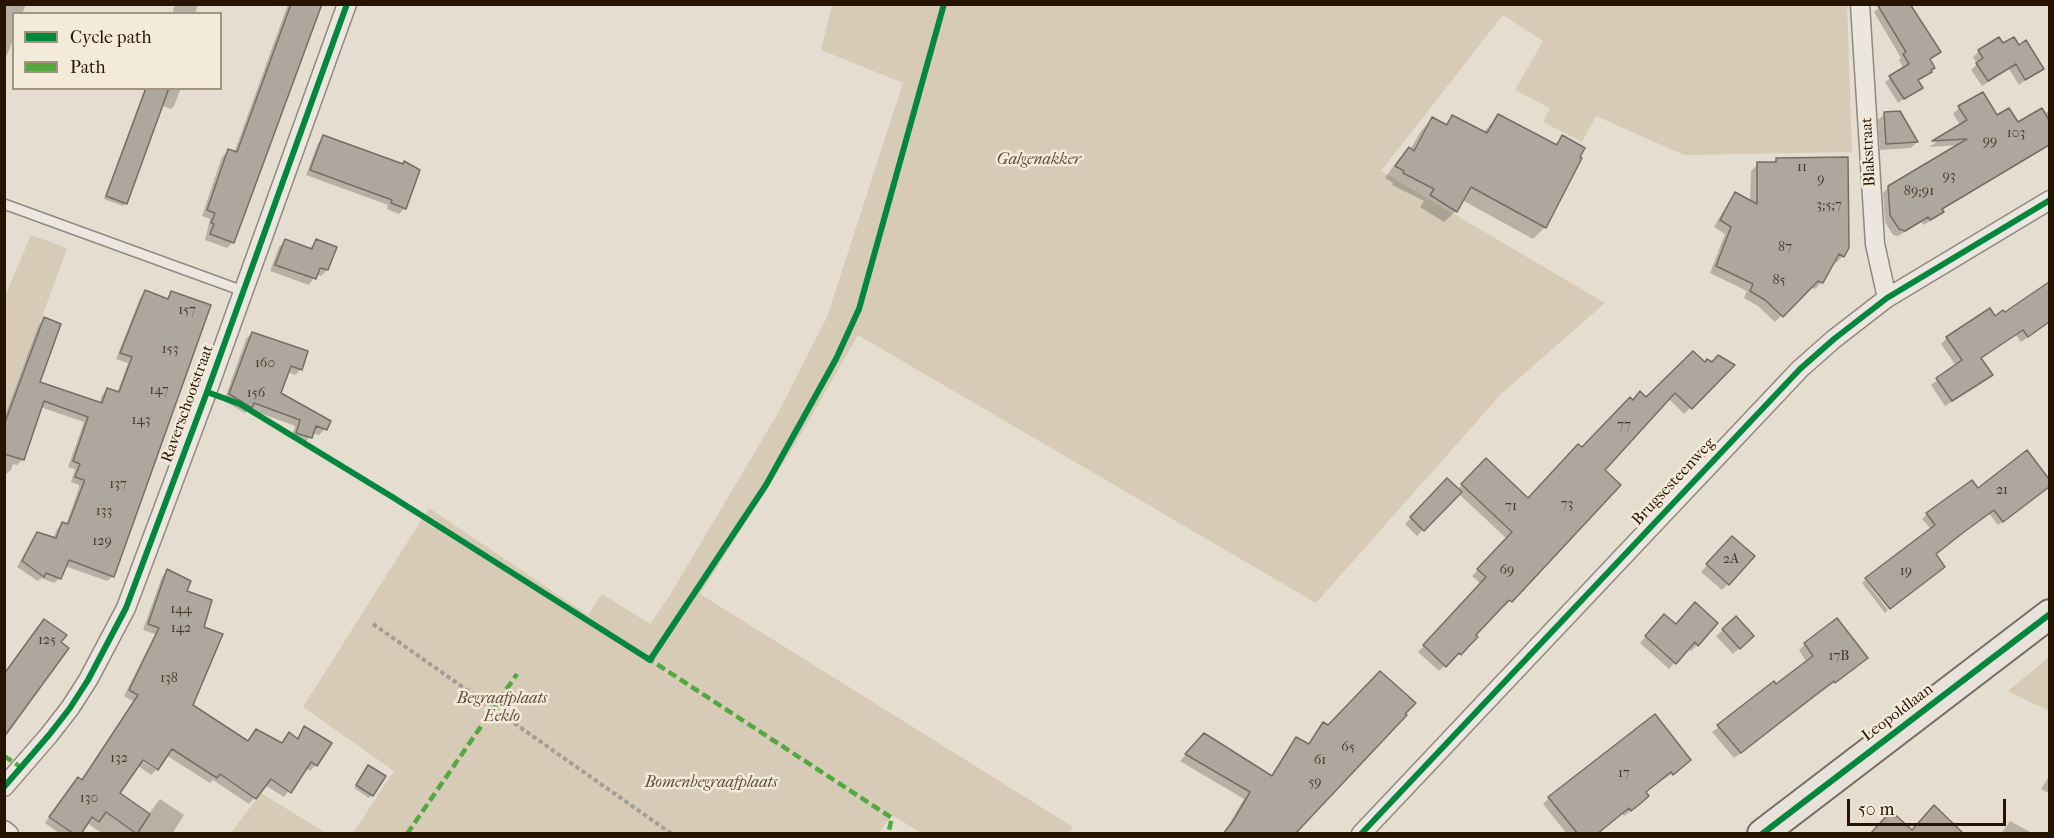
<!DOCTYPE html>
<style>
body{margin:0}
#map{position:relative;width:2054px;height:838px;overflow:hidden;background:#e5ddcf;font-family:"IM FELL French Canon",serif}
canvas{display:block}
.frame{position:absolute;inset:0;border:6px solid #261300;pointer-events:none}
.legend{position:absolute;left:12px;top:12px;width:210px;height:78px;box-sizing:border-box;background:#f4eada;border:2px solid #a29483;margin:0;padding:8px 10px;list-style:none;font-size:18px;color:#261300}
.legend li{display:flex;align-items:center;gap:12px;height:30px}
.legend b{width:30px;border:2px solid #a29483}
.scale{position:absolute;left:1847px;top:799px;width:159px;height:27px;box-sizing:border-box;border:3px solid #261300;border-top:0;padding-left:8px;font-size:18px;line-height:21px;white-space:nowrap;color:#261300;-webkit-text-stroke:4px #f4eada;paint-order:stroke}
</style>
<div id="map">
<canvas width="2054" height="838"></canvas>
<div class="frame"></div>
<ul class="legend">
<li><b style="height:8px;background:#00873e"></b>Cycle path</li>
<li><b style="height:8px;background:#53a840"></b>Path</li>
</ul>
<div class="scale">50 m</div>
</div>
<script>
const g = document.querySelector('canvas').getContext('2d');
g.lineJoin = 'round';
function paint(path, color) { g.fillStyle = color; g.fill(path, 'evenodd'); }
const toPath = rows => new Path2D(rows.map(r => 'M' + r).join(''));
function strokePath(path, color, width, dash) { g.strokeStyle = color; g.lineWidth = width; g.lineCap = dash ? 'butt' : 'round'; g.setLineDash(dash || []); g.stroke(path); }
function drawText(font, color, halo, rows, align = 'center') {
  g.font = font + ' "IM FELL French Canon",serif'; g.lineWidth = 5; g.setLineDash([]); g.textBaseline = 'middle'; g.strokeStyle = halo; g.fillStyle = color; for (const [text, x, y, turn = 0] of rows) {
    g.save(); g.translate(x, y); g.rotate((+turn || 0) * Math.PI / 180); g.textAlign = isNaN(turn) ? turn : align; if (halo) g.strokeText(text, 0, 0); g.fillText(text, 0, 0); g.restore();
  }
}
const green = toPath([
 [832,5,1847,5,1852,152,1684,155,1596,116,1582,142,1543,122,1550,108,1515,90,1543,41,1503,15,1381,171,1605,303,1502,393,1316,603,858,335,793,448,700,594,1073,827,1068,833,921,833,892,815,878,834,353,833,394,771,303,707,429,508,588,615,602,594,650,624,670,595,778,413,827,317,903,83,821,50],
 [31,235,67,248,5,419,5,296],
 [2049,657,2049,711,2008,691],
 [261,793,326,833,231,833]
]);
const shadow = toPath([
 [4,4,26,4,22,14,14,14,14,38,4,62],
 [175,4,198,4,195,14,172,14],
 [288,4,320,4,233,242,227,248,205,240,210,219,202,216,222,157,228,151,234,153],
 [1883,4,1915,4,1910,8,1939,52,1929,60,1930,72,1917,81,1921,87,1898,103,1885,82,1904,69,1899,60,1901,58,1874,12],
 [2003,45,2018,47,2042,68,2019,85,2009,69,1982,86,1971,70,1977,64,1973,57,1979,51],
 [145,88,181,88,174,106,171,109,161,105,126,203,123,206,104,199],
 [1959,108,2017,124,2050,111,2050,145,1941,210,1942,212,1936,218,1923,225,1922,222,1898,236,1893,235,1885,222,1883,193,1889,187,1960,145,1929,147,1961,126,1953,114],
 [1885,114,1917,142,1911,148,1880,150,1878,120],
 [1498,116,1554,145,1562,137,1545,227,1533,239,1462,200,1456,211,1444,222,1420,207,1424,201,1392,185,1393,183,1385,178,1397,161,1409,149,1410,150,1421,131,1432,119,1444,125,1452,117,1483,133],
 [323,137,401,166,404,163,405,208,399,214,387,209,388,205,306,175,318,143],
 [1777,159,1843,256,1836,263,1833,261,1821,283,1815,289,1810,287,1775,322,1758,306,1744,298,1747,291,1710,273,1725,234,1714,227,1729,201,1735,194,1750,203,1751,171,1758,164,1772,164],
 [285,241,309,249,316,241,327,270,321,276,316,274,309,285,270,271,279,247],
 [2050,283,2050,322,2021,342,2016,335,1980,359,1991,375,1985,381,1945,406,1931,385,1956,366,1941,344,1947,338,2004,314],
 [146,292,166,299,172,293,113,576,107,581,65,566,60,578,54,583,41,578,38,581,17,567,32,539,37,533,53,539,57,529,62,524,66,525,79,488,79,485,71,482,75,469,68,467,84,422,40,407,22,460,17,465,13,464,11,470,4,476,4,419,39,324,44,319,38,382,99,404,102,395,107,390,117,393,128,363,116,359,140,298],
 [252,333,301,369,295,375,287,372,279,394,325,429,319,435,312,433,305,443,291,439,295,426,249,409,245,413,224,401,246,339],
 [1705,364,1733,366,1684,414,1668,398,1603,470,1510,601,1504,607,1502,605,1474,635,1476,637,1439,671,1418,652,1481,584,1472,576,1507,539,1458,493,1417,536,1405,524,1447,480,1457,490,1486,460,1528,500,1632,401,1646,399],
 [2027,452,2050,482,2050,486,1998,525,1989,513,1958,536,1934,555,1943,567,1891,608,1867,578,1931,529,1922,519,1927,514,1972,482,1978,490],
 [1726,544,1728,584,1722,590,1701,572],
 [167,571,185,592,202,628,191,705,247,742,257,731,280,744,289,734,296,739,304,728,316,765,310,771,305,768,284,797,265,785,249,804,213,780,210,783,166,755,138,754,136,757,156,770,151,775,137,765,118,793,148,815,160,799,184,815,172,834,103,834,87,823,79,834,60,834,45,823,72,785,78,779,81,781,134,702,124,696,155,634,143,630,162,577],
 [1865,580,1888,610,1885,613,1862,583],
 [1689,610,1697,645,1691,651,1688,648,1669,669,1640,643,1658,622,1675,625],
 [1736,618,1752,636,1733,654,1716,636],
 [1805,644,1859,664,1734,758,1712,732,1807,663,1799,650],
 [1323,724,1298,834,1223,834,1244,799,1180,761,1204,735,1270,777,1290,746,1297,739,1307,745],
 [1683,766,1644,793,1632,810,1624,816,1622,813,1597,834,1567,834,1543,804,1549,798],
 [366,770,372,795,369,798,354,788],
 [2050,775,2050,794,2041,789],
 [2010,821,2034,834,2001,834]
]);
const building = toPath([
 [291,4,322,4,234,243,210,234,214,224,211,223,215,213,207,210,228,149,237,152,291,4],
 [1877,4,1910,4,1941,52,1930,59,1935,68,1931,70,1932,72,1918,80,1923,88,1904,99,1889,76,1909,64,1903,54,1906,52,1877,4],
 [1999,37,2003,43,2014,37,2019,45,2026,40,2044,69,2025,80,2016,64,1988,81,1976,63,1983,58,1978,50,1999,37],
 [146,88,169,88,127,204,106,196,146,88],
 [1983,92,1997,115,2009,108,2018,122,2042,108,2049,120,2049,145,1942,209,1944,212,1930,220,1928,217,1905,231,1899,229,1890,215,1888,186,1967,139,1932,141,1967,120,1958,106,1983,92],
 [1900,111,1918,142,1886,144,1884,112,1900,111],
 [1498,114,1557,145,1562,135,1585,148,1580,157,1582,158,1546,228,1471,187,1457,212,1430,195,1434,189,1403,173,1404,171,1395,166,1409,147,1414,151,1432,117,1447,125,1452,115,1487,133,1498,114],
 [323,135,403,164,404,161,420,170,406,209,391,203,392,200,310,170,323,135],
 [1848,157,1849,248,1844,257,1839,254,1823,283,1818,281,1783,317,1765,300,1750,291,1753,284,1716,266,1731,227,1720,220,1735,192,1757,204,1757,162,1776,162,1776,158,1848,157],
 [285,239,312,249,316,239,337,247,328,270,320,268,316,279,275,265,285,239],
 [2049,282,2049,322,2028,337,2023,330,1981,358,1993,375,1952,401,1936,378,1962,360,1946,337,1990,308,1995,316,2003,310,2005,312,2049,282],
 [145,290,168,299,171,291,211,305,114,577,69,560,61,579,46,573,44,577,22,561,37,532,56,538,62,522,68,524,84,482,84,480,75,477,80,464,73,461,88,417,44,401,24,460,4,454,4,425,44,317,61,324,40,382,102,403,107,388,119,392,132,357,120,353,145,290],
 [252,332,308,351,302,370,291,366,281,393,331,421,327,430,316,426,312,438,296,433,300,420,254,403,252,408,229,394,252,332],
 [1693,351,1705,362,1707,359,1712,362,1718,355,1735,365,1692,409,1675,393,1605,470,1621,485,1512,602,1509,600,1476,635,1478,637,1470,645,1461,655,1459,653,1446,667,1423,645,1486,577,1477,569,1512,532,1461,484,1486,458,1528,498,1578,444,1582,447,1630,397,1633,400,1640,391,1646,397,1693,351],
 [2027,450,2049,479,2049,487,2003,522,1994,510,1964,532,1936,554,1945,567,1890,609,1865,578,1935,525,1926,513,1972,480,1978,488,2027,450],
 [1447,478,1462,492,1424,531,1410,517,1447,478],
 [1732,536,1755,556,1729,585,1706,564,1732,536],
 [167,569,191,581,187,591,212,600,204,627,223,634,193,705,248,741,256,729,282,743,289,732,298,739,304,726,332,743,317,766,311,762,291,793,271,779,256,799,220,774,217,778,172,749,158,770,143,760,120,793,150,814,137,834,106,812,99,822,92,817,81,834,74,834,49,817,78,777,82,780,138,695,129,690,159,628,148,624,167,569],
 [1695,602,1718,623,1698,646,1695,642,1676,664,1645,636,1664,614,1676,624,1695,602],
 [1736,616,1754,636,1740,649,1722,629,1736,616],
 [1837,618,1868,658,1835,683,1834,681,1818,693,1741,753,1717,725,1774,681,1776,684,1813,656,1804,643,1837,618],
 [44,619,67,635,61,642,69,648,4,737,4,674,44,619],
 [1380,671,1416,703,1405,714,1407,715,1310,818,1295,834,1223,834,1233,821,1250,792,1185,754,1204,733,1272,776,1296,737,1309,744,1323,722,1328,725,1380,671],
 [1655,714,1691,760,1673,775,1671,772,1646,792,1649,796,1640,804,1631,811,1629,808,1597,834,1578,834,1548,797,1655,714],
 [368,765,386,776,373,796,356,785,368,765],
 [1934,805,1964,834,1870,834,1891,811,1912,830,1934,805]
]);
const path = toPath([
 [373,624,672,834]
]);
const lane = toPath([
 [4,204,243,291]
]);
const street = toPath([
 [1860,4,1875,244,1887,298],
 [4,787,49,735,70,708,88,680,126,608,207,392,347,4],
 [4,830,9,834],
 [1361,834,1800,369,1834,339,1887,298,2050,200]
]);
const primary = toPath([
 [1762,834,2050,614]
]);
const quiet = toPath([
 [646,657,892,818,888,834],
 [4,756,22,768],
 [407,834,517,674]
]);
const cycleway = toPath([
 [207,392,240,404,394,498,650,660,766,485,836,359,859,309,944,4],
 [4,787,49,735,70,708,88,680,126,608,207,392,347,4],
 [1361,834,1800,369,1834,339,1887,298,2050,200],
 [1762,834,2050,614]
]);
const numberNames = [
 ["103",2016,134],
 ["99",1990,142],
 ["11",1802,168],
 ["93",1949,177],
 ["9",1821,180],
 ["89;91",1919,192],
 ["3;5;7",1829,206],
 ["87",1785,248],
 ["85",1779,281],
 ["157",187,311],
 ["153",170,350],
 ["160",265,364],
 ["147",159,391],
 ["156",256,394],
 ["143",141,421],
 ["77",1624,426],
 ["137",118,485],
 ["21",2002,491],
 ["73",1567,505],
 ["71",1511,507],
 ["133",104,512],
 ["129",102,542],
 ["2A",1731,560],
 ["69",1507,571],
 ["19",1906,572],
 ["144",181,610],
 ["142",181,629],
 ["125",47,641],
 ["17B",1839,657],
 ["138",169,679],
 ["65",1348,748],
 ["132",119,759],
 ["61",1320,761],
 ["17",1624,774],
 ["59",1315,783],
 ["130",89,799]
];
const streetNames = [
 ["Blakstraat",1869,152,-93],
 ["Raverschootstraat",188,404,-70],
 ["Brugsesteenweg",1674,482,-47],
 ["Leopoldlaan",1898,713,-37]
];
const parkNames = [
 ["Galgenakker",1039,160],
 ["Begraafplaats",502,699],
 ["Eeklo",502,717],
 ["Bomenbegraafplaats",711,783]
];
paint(green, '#d7cbb7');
paint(shadow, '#0003');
paint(building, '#aea79d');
strokePath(building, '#756e64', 1.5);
strokePath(lane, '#91897f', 12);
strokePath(street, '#91897f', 21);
strokePath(primary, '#756e64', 32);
strokePath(path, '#a49e97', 4, [4.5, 3]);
strokePath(lane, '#ebe6df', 9);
strokePath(street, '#ebe6df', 18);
strokePath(primary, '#e8e2da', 28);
strokePath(quiet, '#53a840', 4.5, [9, 4.5]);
strokePath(cycleway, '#00873e', 6);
drawText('14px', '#483827', null, numberNames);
drawText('16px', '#261300', '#f4eada', streetNames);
drawText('italic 16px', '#604e39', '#f4eada', parkNames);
</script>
